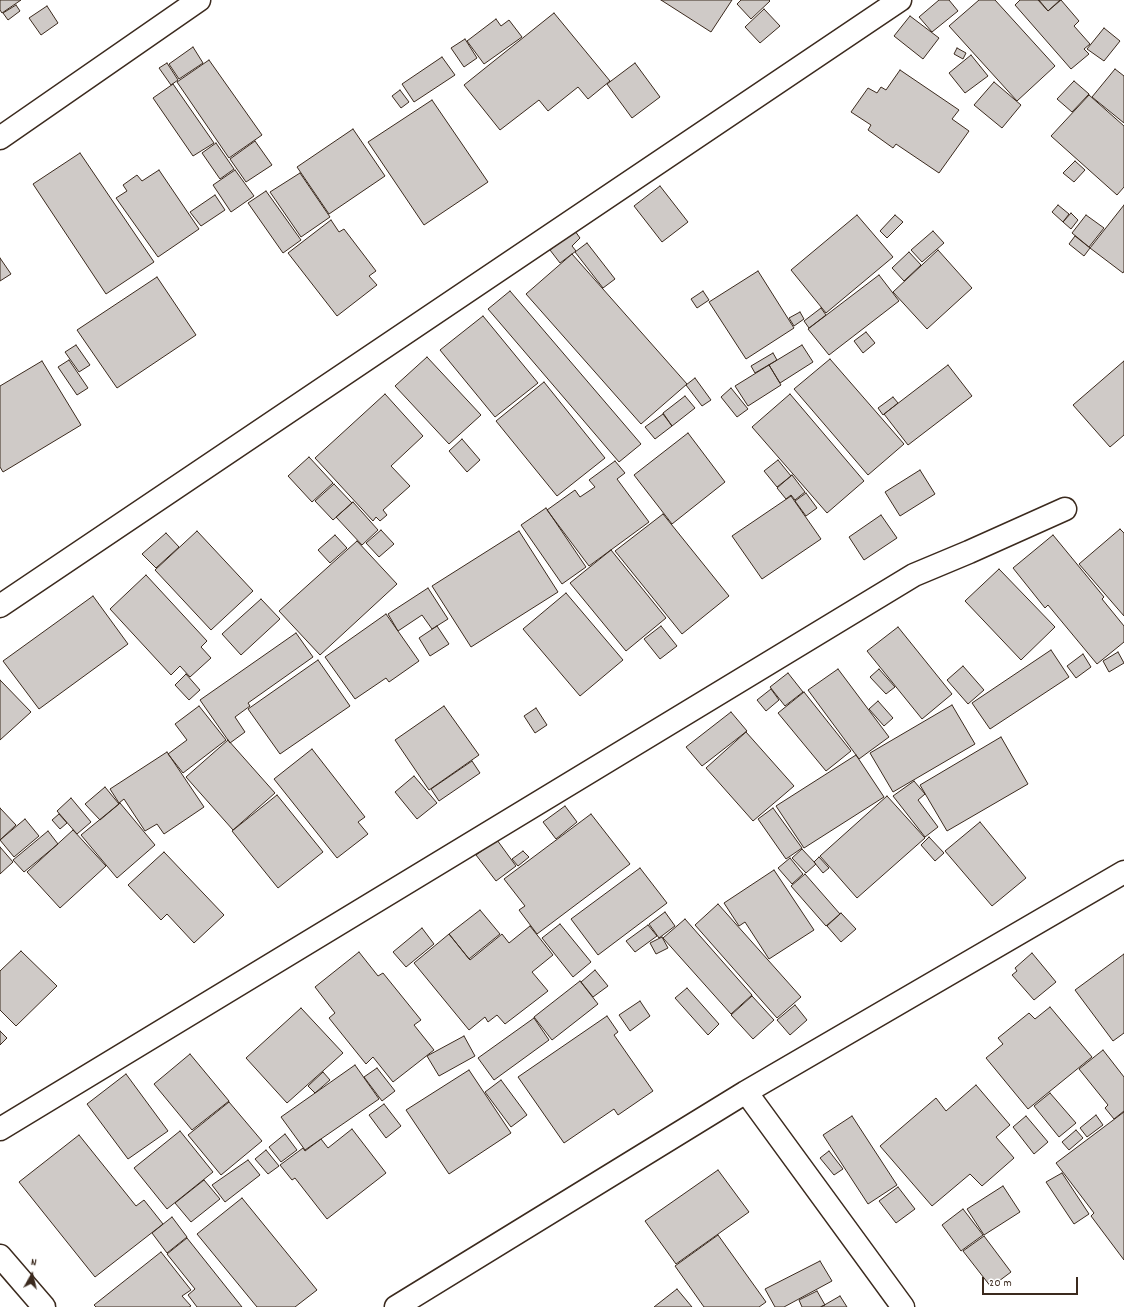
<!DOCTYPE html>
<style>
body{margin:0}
#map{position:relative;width:1124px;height:1307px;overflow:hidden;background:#fff;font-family:Dekko,sans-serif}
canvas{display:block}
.north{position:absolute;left:12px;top:1255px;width:40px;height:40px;-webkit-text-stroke:3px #fff;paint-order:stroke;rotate:8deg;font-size:11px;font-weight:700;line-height:16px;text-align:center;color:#3b2a1e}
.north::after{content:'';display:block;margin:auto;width:14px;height:18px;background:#3b2a1e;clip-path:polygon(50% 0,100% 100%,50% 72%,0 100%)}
.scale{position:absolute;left:982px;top:1277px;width:96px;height:18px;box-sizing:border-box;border:2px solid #3b2a1e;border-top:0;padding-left:5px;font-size:12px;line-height:14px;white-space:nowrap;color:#3b2a1e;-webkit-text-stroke:3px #fff;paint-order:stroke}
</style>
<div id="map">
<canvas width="1124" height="1307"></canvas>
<div class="north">N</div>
<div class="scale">20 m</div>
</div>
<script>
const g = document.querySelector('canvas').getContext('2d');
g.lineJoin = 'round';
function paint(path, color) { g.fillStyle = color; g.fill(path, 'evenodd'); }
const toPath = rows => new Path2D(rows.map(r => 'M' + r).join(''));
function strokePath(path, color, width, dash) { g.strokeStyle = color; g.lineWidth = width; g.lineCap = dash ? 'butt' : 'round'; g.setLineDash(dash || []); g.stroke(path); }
const building = toPath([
 [0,0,21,0,2,13,0,10,0,0],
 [661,0,732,0,711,32,661,0],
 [741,0,769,0,770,1,751,19,737,4,741,0],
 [939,0,949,0,958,11,932,32,919,17,939,0],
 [979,0,995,0,1055,66,1017,101,949,26,979,0],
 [1020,0,1038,0,1048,11,1061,0,1079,21,1074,26,1090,44,1084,49,1089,54,1071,69,1015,5,1020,0],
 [1039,0,1060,0,1048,11,1039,0],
 [16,5,20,11,8,20,3,13,16,5],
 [47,6,58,23,41,35,29,18,47,6],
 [764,9,780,26,760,43,745,27,764,9],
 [554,13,610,81,588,99,578,87,548,111,539,100,500,130,464,85,554,13],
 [910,16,939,38,923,59,894,36,910,16],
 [496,19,501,26,509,20,522,37,484,64,467,41,496,19],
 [1104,28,1120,41,1104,61,1087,49,1104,28],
 [465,39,477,58,464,67,451,48,465,39],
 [193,47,203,63,179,79,169,64,193,47],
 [957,48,966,53,963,59,954,54,957,48],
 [971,55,988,76,965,93,949,73,971,55],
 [442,57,455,75,414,102,402,84,442,57],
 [209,60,262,135,229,158,177,82,209,60],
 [167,63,178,80,171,85,159,68,167,63],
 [635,63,660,97,632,118,607,84,635,63],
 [1115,69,1124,76,1124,123,1092,97,1115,69],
 [900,70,959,110,952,119,969,131,939,173,896,144,893,148,868,130,871,125,851,112,868,88,877,93,881,87,886,90,900,70],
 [1074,81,1089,94,1072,112,1057,99,1074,81],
 [994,82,1021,105,1002,128,974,105,994,82],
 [173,84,214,143,193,156,153,98,173,84],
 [400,90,409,102,401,108,392,96,400,90],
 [1089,95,1124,126,1124,187,1117,195,1051,136,1089,95],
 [432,100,488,182,424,225,368,142,432,100],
 [353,129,385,176,329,214,297,167,353,129],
 [255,141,272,165,246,182,230,159,255,141],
 [216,143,234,169,220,179,202,153,216,143],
 [80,153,154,262,106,294,33,184,80,153],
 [1075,161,1085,170,1074,182,1063,173,1075,161],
 [159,170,199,229,158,257,116,198,127,191,123,185,137,175,142,181,159,170],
 [235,170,254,196,231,212,213,185,235,170],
 [300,173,330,217,301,237,270,192,300,173],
 [660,186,688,222,662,242,634,206,660,186],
 [266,191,301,240,283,253,248,203,266,191],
 [215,195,225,210,201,226,190,212,215,195],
 [1058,205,1069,214,1063,222,1052,212,1058,205],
 [1124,205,1124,271,1123,273,1090,248,1124,205],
 [1071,213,1078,220,1071,229,1063,222,1071,213],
 [857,215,893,257,826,313,791,270,857,215],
 [895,215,903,222,887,238,880,231,895,215],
 [1086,215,1104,228,1089,247,1072,233,1086,215],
 [331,220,339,232,344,229,376,271,369,276,377,285,337,316,288,253,331,220],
 [575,231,580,238,572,246,576,251,560,263,550,250,575,231],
 [933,231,944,243,922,262,911,250,933,231],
 [1075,236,1090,248,1084,256,1069,244,1075,236],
 [587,243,615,279,603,288,575,252,587,243],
 [938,250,972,288,927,329,893,292,938,250],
 [909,252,921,265,904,281,892,268,909,252],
 [572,254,687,384,641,424,526,294,572,254],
 [0,258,11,274,0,281,0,258],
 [758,271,794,328,746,359,709,302,758,271],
 [879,275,899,301,829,355,808,329,879,275],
 [157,277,196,335,117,388,77,330,157,277],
 [510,291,641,444,619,462,488,309,510,291],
 [703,291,709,300,697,308,691,299,703,291],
 [821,308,826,315,809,328,804,321,821,308],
 [800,312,804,319,794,326,789,318,800,312],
 [483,316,538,383,495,417,440,350,483,316],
 [866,332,875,343,863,353,854,341,866,332],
 [76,345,90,365,79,372,65,352,76,345],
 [802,345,813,362,780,383,769,365,802,345],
 [773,353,777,360,755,373,751,366,773,353],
 [427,357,481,415,449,444,395,386,427,357],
 [830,359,904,444,868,475,794,389,830,359],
 [69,360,88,388,77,395,58,367,69,360],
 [42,361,81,425,3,472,0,467,0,386,42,361],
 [1124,361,1124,435,1110,447,1073,405,1124,361],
 [769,365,781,385,748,406,735,386,769,365],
 [948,365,972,396,908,445,884,414,948,365],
 [695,378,711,400,702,406,686,385,695,378],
 [544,382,605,458,557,496,496,421,544,382],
 [731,388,748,409,737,417,721,397,731,388],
 [385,394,423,436,391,466,410,486,383,510,387,515,380,521,376,517,373,521,315,458,385,394],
 [790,394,864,481,827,513,752,427,790,394],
 [685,396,695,408,672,426,663,413,685,396],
 [893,397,898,403,883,415,878,408,893,397],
 [663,414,672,426,655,439,645,427,663,414],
 [688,433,725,482,672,524,634,475,688,433],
 [462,439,480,460,467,472,449,451,462,439],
 [309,457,333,483,312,502,288,476,309,457],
 [778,460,791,476,777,487,764,471,778,460],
 [615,461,625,473,617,479,649,522,589,566,547,510,575,490,580,497,595,487,589,480,615,461],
 [920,470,935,494,900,516,885,492,920,470],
 [792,475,805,492,795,500,791,495,786,499,777,488,792,475],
 [334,484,352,503,333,520,315,501,334,484],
 [806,493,817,508,806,516,795,501,806,493],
 [791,496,821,539,762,579,732,536,791,496],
 [353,502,378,530,362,545,336,517,353,502],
 [546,508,586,567,562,584,521,525,546,508],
 [663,514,729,596,682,634,615,551,663,514],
 [881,515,897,538,864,560,849,537,881,515],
 [1120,529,1124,533,1124,616,1079,564,1120,529],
 [381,530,394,544,379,557,366,543,381,530],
 [197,531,253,591,211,630,155,570,197,531],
 [519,531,558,592,471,647,432,586,519,531],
 [166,533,179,547,156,568,142,554,166,533],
 [335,535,347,548,330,563,318,550,335,535],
 [1053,535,1104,597,1102,599,1124,626,1124,642,1097,664,1048,605,1045,608,1013,568,1053,535],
 [357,541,397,584,320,655,279,611,357,541],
 [611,550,666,618,626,651,570,583,611,550],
 [999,569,1055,627,1021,660,965,601,999,569],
 [146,575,207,641,201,647,211,658,190,677,180,666,171,675,110,609,146,575],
 [428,588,448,619,432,629,422,615,398,631,388,614,428,588],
 [566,593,623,660,580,696,523,629,566,593],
 [93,596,128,644,39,709,3,661,93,596],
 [261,599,280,619,241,655,222,634,261,599],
 [386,614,419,661,389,682,386,678,355,699,325,657,386,614],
 [437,626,449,644,430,656,419,638,437,626],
 [661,626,677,646,660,659,644,639,661,626],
 [898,627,952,694,922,719,867,651,898,627],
 [296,633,313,657,248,703,250,706,235,717,245,732,230,743,200,700,296,633],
 [1051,650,1069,677,990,729,972,703,1051,650],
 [1118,652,1124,663,1109,672,1103,661,1118,652],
 [1083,654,1091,667,1076,678,1067,666,1083,654],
 [318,660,350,706,280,754,248,709,318,660],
 [963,666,984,690,968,704,947,680,963,666],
 [838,669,889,737,859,759,808,690,838,669],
 [879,669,895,687,886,694,870,677,879,669],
 [788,673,803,692,785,706,770,687,788,673],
 [186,674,200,690,189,700,175,685,186,674],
 [0,680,31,712,0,740,0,680],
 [771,689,779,700,766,711,757,700,771,689],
 [804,692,851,751,826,771,778,713,804,692],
 [878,701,893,718,884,726,869,709,878,701],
 [952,705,975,744,893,792,870,753,952,705],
 [199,706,226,740,183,773,168,754,187,740,175,724,199,706],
 [444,706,479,755,429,790,395,740,444,706],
 [536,708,547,725,535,733,524,716,536,708],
 [731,712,747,731,702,766,686,747,731,712],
 [746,732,794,786,753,821,706,768,746,732],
 [1001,737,1028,784,947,831,920,785,1001,737],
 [228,740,275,793,233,830,186,777,228,740],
 [312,749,365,817,358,822,368,834,337,858,274,779,312,749],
 [167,752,204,807,164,834,157,824,145,831,124,799,119,803,110,789,167,752],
 [856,755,884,797,804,848,776,806,856,755],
 [472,761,480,773,439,801,431,789,472,761],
 [414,776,437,803,417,819,395,792,414,776],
 [914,781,925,794,918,800,938,827,925,837,893,796,914,781],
 [105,787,119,804,100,820,85,804,105,787],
 [277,795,323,852,278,888,232,831,277,795],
 [887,796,925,838,857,898,820,856,887,796],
 [71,798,91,822,77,834,57,811,71,798],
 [120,803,155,845,117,878,81,835,120,803],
 [565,806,577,822,556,839,543,822,565,806],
 [0,808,16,825,0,840,0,808],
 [773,808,802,848,786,859,758,819,773,808],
 [59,814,67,823,60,829,52,820,59,814],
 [591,814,630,864,537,934,519,910,525,906,504,879,591,814],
 [25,819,39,836,14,857,0,840,25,819],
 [980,822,1026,878,992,906,945,851,980,822],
 [73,830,106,866,60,908,27,872,73,830],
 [48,831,58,844,24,872,13,860,48,831],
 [929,837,944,853,935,861,921,845,929,837],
 [497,840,516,866,496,881,476,855,497,840],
 [0,847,13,862,0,874,0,847],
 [802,849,816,864,806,873,792,858,802,849],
 [523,851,529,857,518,866,512,859,523,851],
 [164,852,224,915,194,943,167,914,161,920,128,885,164,852],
 [819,857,829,868,823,873,814,862,819,857],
 [790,858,803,874,792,884,778,868,790,858],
 [640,868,667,903,598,955,571,919,640,868],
 [774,870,814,930,769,959,745,922,739,926,724,903,774,870],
 [805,874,840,914,826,926,791,886,805,874],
 [718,904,801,997,777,1018,695,925,718,904],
 [480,910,500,934,469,959,449,934,480,910],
 [665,912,675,926,659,938,649,924,665,912],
 [841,913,856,929,841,942,827,926,841,913],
 [685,919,752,995,731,1014,663,938,685,919],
 [560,924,591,962,573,977,542,938,560,924],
 [648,925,657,936,635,952,626,941,648,925],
 [530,926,553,955,532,972,548,991,505,1024,497,1015,488,1022,485,1017,469,1030,414,963,449,934,470,960,502,934,509,943,530,926],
 [422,928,434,944,406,967,393,952,422,928],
 [662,937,668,948,656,954,650,943,662,937],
 [21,951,57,986,16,1026,0,1010,0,971,21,951],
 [359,952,378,976,383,973,421,1020,414,1025,434,1050,393,1082,373,1057,366,1064,329,1018,335,1013,315,987,359,952],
 [1032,953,1056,982,1034,1000,1012,975,1017,971,1015,968,1032,953],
 [1124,954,1124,1033,1113,1041,1075,990,1124,954],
 [595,970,608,986,593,997,581,982,595,970],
 [580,981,598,1004,552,1040,534,1017,580,981],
 [687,988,719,1024,708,1035,675,998,687,988],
 [752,996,774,1020,753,1039,731,1015,752,996],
 [640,1001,650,1016,630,1031,619,1015,640,1001],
 [795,1005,807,1020,790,1035,777,1020,795,1005],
 [1050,1007,1092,1057,1028,1109,986,1058,1003,1044,998,1038,1029,1013,1035,1019,1050,1007],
 [301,1008,343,1053,287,1103,246,1058,301,1008],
 [607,1016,618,1032,614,1035,653,1091,618,1115,614,1109,564,1143,518,1077,607,1016],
 [534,1018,549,1040,494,1080,478,1058,534,1018],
 [0,1031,7,1038,0,1045,0,1031],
 [464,1036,475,1056,439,1076,427,1056,464,1036],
 [1103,1050,1124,1077,1124,1111,1114,1119,1105,1108,1108,1105,1079,1069,1103,1050],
 [190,1054,229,1101,192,1130,154,1084,190,1054],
 [355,1065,379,1099,305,1150,281,1117,355,1065],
 [377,1068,395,1091,382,1101,364,1077,377,1068],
 [469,1070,511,1133,449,1174,406,1110,469,1070],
 [323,1072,330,1080,315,1093,308,1086,323,1072],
 [126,1074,168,1131,128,1159,87,1104,126,1074],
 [501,1080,527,1115,511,1127,485,1092,501,1080],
 [976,1085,1010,1125,996,1137,1014,1158,982,1186,970,1174,932,1206,880,1146,936,1098,946,1111,976,1085],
 [1050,1093,1076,1123,1059,1137,1034,1106,1050,1093],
 [229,1102,262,1141,221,1175,188,1135,229,1102],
 [384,1104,401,1126,386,1138,369,1115,384,1104],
 [1124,1112,1124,1260,1091,1216,1094,1213,1056,1163,1124,1112],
 [1096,1115,1103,1125,1087,1137,1080,1128,1096,1115],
 [852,1116,897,1185,868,1204,823,1135,852,1116],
 [1026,1116,1048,1142,1034,1154,1013,1127,1026,1116],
 [352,1129,386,1173,327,1219,295,1178,292,1180,280,1165,303,1148,305,1151,321,1139,328,1148,352,1129],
 [1076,1130,1083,1138,1069,1150,1062,1142,1076,1130],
 [180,1131,213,1172,167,1209,134,1168,180,1131],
 [285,1134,297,1150,281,1162,269,1147,285,1134],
 [79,1135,136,1206,144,1200,163,1224,95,1277,19,1182,79,1135],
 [266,1150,279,1166,268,1174,255,1159,266,1150],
 [829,1151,843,1169,834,1175,820,1158,829,1151],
 [248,1160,260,1175,225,1202,212,1185,248,1160],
 [718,1170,749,1212,676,1264,645,1221,718,1170],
 [1062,1173,1089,1214,1074,1224,1046,1182,1062,1173],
 [204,1180,220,1199,191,1222,175,1203,204,1180],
 [1003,1186,1020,1212,984,1235,967,1209,1003,1186],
 [898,1187,915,1209,896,1223,879,1201,898,1187],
 [242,1198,317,1290,295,1307,257,1307,197,1234,242,1198],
 [963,1209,983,1235,961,1251,942,1225,963,1209],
 [172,1217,187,1237,167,1253,152,1233,172,1217],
 [718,1235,766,1302,759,1307,704,1307,675,1266,718,1235],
 [984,1236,1011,1272,991,1287,963,1251,984,1236],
 [187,1238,242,1307,197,1307,188,1295,195,1289,167,1254,187,1238],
 [161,1252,191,1290,182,1296,191,1306,189,1307,96,1307,94,1305,161,1252],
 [820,1261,832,1281,784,1307,775,1307,765,1289,820,1261],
 [677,1289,692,1307,654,1307,677,1289],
 [817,1291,825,1305,820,1307,802,1307,799,1300,817,1291],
 [840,1296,847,1307,821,1307,840,1296]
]);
const street = toPath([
 [0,138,199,0],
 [0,606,900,0],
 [746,1092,903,1307],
 [0,1129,914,575,969,552,1065,509],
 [0,1256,44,1307],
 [396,1307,746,1092,1124,872]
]);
paint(building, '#cfcac7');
strokePath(building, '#3b2a1e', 1);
strokePath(street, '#3b2a1e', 25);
strokePath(street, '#fff', 22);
</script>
